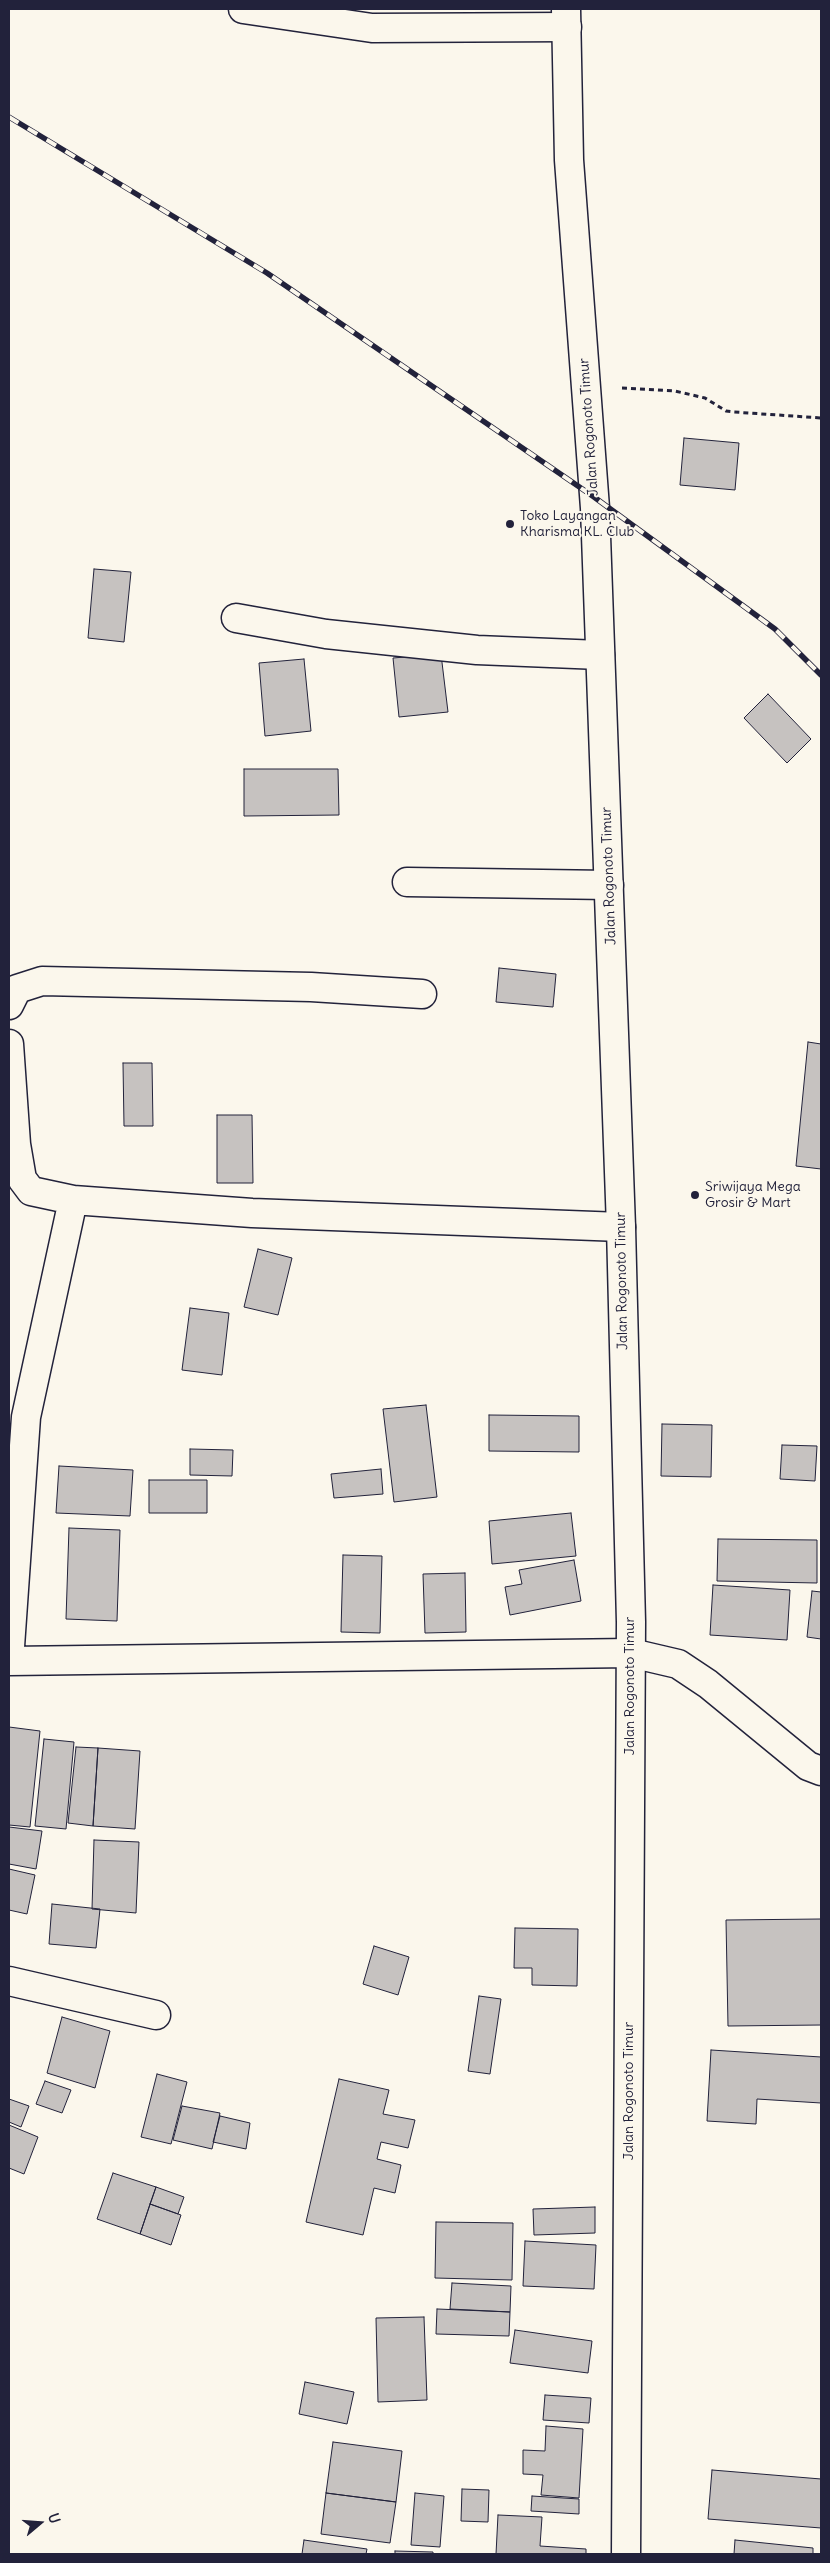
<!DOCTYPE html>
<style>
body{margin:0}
#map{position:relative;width:830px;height:2563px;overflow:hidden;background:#fbf7ec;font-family:Delius,sans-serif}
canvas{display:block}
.frame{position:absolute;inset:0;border:10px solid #22223b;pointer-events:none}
.north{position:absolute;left:15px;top:2498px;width:50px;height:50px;-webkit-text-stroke:4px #fbf7ec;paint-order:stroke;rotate:72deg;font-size:14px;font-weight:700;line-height:20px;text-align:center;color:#22223b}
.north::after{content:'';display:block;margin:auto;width:18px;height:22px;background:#22223b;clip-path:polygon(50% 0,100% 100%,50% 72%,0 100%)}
</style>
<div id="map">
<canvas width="830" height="2563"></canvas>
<div class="frame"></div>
<div class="north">U</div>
</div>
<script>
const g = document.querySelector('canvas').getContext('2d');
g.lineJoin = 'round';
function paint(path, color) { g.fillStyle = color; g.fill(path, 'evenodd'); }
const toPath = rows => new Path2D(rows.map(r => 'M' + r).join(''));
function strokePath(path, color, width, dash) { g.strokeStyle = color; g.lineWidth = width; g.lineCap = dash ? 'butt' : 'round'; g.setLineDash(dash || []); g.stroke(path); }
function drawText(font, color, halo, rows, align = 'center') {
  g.font = font + ' Delius,sans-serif'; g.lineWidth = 4; g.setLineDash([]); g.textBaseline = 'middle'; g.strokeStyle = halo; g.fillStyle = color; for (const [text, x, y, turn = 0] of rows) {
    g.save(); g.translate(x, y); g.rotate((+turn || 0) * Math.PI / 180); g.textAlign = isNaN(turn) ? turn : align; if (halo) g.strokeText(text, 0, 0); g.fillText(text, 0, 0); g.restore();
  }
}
const building = toPath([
 [684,438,739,443,735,490,680,485,684,438],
 [94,569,131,572,124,642,88,638,94,569],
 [441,654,448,712,399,717,393,658,441,654],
 [304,659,311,731,265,736,259,663,304,659],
 [768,694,811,739,787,763,744,718,768,694],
 [244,769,338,769,339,815,244,816,244,769],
 [499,968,556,974,553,1007,496,1002,499,968],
 [808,1042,821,1044,821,1169,796,1166,808,1042],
 [123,1063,152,1063,153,1126,124,1126,123,1063],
 [217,1115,252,1115,253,1183,217,1183,217,1115],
 [258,1249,292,1258,278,1315,244,1307,258,1249],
 [190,1308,229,1313,222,1375,182,1370,190,1308],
 [426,1405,437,1497,394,1502,383,1409,426,1405],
 [489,1415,579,1416,579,1452,489,1451,489,1415],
 [662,1424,712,1425,711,1477,661,1476,662,1424],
 [782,1445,817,1446,815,1481,780,1479,782,1445],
 [190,1449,233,1450,232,1476,190,1475,190,1449],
 [59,1466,133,1470,130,1516,56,1513,59,1466],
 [381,1469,383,1494,334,1498,331,1474,381,1469],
 [149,1480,207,1480,207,1513,149,1513,149,1480],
 [571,1513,576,1556,492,1564,489,1521,571,1513],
 [69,1528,120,1530,117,1621,66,1619,69,1528],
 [718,1539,817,1540,817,1583,717,1581,718,1539],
 [343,1555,382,1556,380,1633,341,1632,343,1555],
 [574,1560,581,1601,510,1615,505,1587,522,1584,519,1570,574,1560],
 [465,1573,466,1632,425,1633,423,1574,465,1573],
 [713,1585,790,1590,787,1640,710,1635,713,1585],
 [812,1591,821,1592,821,1639,807,1637,812,1591],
 [9,1727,40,1731,30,1827,9,1825,9,1727],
 [44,1739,74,1742,66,1829,35,1826,44,1739],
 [76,1747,98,1748,93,1826,68,1823,76,1747],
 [98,1748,140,1751,135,1829,93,1826,98,1748],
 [9,1827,42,1831,36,1869,9,1864,9,1827],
 [94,1840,139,1842,136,1913,92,1909,94,1840],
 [9,1869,35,1875,27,1914,9,1910,9,1869],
 [52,1904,100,1909,96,1948,49,1944,52,1904],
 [821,1919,821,2025,728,2026,726,1920,821,1919],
 [515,1928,578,1929,577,1986,532,1985,532,1968,514,1968,515,1928],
 [374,1946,409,1957,398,1995,363,1984,374,1946],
 [479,1996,501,1999,490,2074,468,2071,479,1996],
 [62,2017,110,2031,95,2088,47,2073,62,2017],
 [711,2050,821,2057,821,2103,757,2099,756,2124,707,2121,711,2050],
 [157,2074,187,2082,171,2144,141,2137,157,2074],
 [339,2079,389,2090,383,2114,415,2120,408,2148,381,2142,377,2159,401,2165,395,2193,374,2188,363,2235,306,2222,339,2079],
 [45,2081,71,2090,62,2113,36,2104,45,2081],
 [9,2099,29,2106,21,2127,9,2122,9,2099],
 [182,2106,220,2113,212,2149,173,2140,182,2106],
 [220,2116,250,2123,246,2149,213,2142,220,2116],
 [9,2125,38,2137,24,2174,9,2168,9,2125],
 [113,2173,156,2187,140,2234,97,2219,113,2173],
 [156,2187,184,2197,178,2214,150,2204,156,2187],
 [150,2204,181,2215,171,2245,140,2234,150,2204],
 [595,2207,595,2233,534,2235,533,2209,595,2207],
 [436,2222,513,2223,512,2280,435,2278,436,2222],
 [525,2241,596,2245,594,2289,523,2286,525,2241],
 [452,2283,511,2286,510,2312,450,2309,452,2283],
 [437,2309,510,2312,509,2336,436,2334,437,2309],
 [424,2317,427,2400,378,2402,376,2318,424,2317],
 [515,2330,592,2341,588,2373,510,2363,515,2330],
 [305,2382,354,2392,347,2424,299,2414,305,2382],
 [545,2395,591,2398,589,2423,543,2420,545,2395],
 [546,2426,583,2429,579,2498,541,2495,543,2475,523,2474,523,2450,545,2451,546,2426],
 [333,2442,402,2451,396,2502,326,2493,333,2442],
 [712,2470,821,2479,821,2528,708,2519,712,2470],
 [462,2489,489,2490,488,2522,461,2521,462,2489],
 [326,2493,396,2502,390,2543,321,2534,326,2493],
 [415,2493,444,2496,440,2547,411,2545,415,2493],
 [532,2496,579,2499,579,2514,531,2511,532,2496],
 [498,2515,542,2517,540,2546,586,2549,586,2554,496,2554,498,2515],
 [304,2540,367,2549,366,2554,302,2554,304,2540],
 [735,2540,813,2548,813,2554,734,2554,735,2540],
 [395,2551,433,2552,433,2554,395,2554,395,2551]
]);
const path = toPath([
 [622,388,675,391,705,398,726,411,734,412,821,418]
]);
const minor = toPath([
 [243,9,372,28,567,27],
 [236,618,326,634,477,650,600,655],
 [407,882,609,885],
 [9,1005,17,989,42,981,311,987,422,994],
 [9,1044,16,1144,22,1179,31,1191,73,1200],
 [621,1227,252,1213,73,1200,26,1417,9,1661,631,1653,678,1664,708,1684,808,1766,821,1771],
 [9,1981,156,2015]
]);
const major = toPath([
 [566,9,569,160,595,508,621,1227,631,1622,626,2554]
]);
const rail = toPath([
 [9,117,267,273,594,497,775,629,821,675]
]);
const markers = [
 [510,524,5,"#22223b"],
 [695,1195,5,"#22223b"]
];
const streetNames = [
 ["Jalan Rogonoto Timur",589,427,-94],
 ["Jalan Rogonoto Timur",609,876,-92],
 ["Jalan Rogonoto Timur",622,1281,-91],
 ["Jalan Rogonoto Timur",630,1686,-90],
 ["Jalan Rogonoto Timur",629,2091,-90]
];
const poiNames = [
 ["Toko Layangan",520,516],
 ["Kharisma KL. Club",520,532],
 ["Sriwijaya Mega",705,1187],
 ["Grosir & Mart",705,1203]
];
paint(building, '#c6c2c0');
strokePath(building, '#22223b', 1);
strokePath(minor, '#22223b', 31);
strokePath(major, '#22223b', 31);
strokePath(path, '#22223b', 3, [5, 4]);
strokePath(minor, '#fbf7ec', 28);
strokePath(major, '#fbf7ec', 28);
strokePath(rail, '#22223b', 5.5);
strokePath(rail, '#fbf7ec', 4, [11]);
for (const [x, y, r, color] of markers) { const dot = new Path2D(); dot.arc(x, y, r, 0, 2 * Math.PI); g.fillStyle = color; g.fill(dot); strokePath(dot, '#fbf7ec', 2); }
drawText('14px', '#22223b', '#fbf7ec', streetNames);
drawText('14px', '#22223b', '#fbf7ec', poiNames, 'left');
</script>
